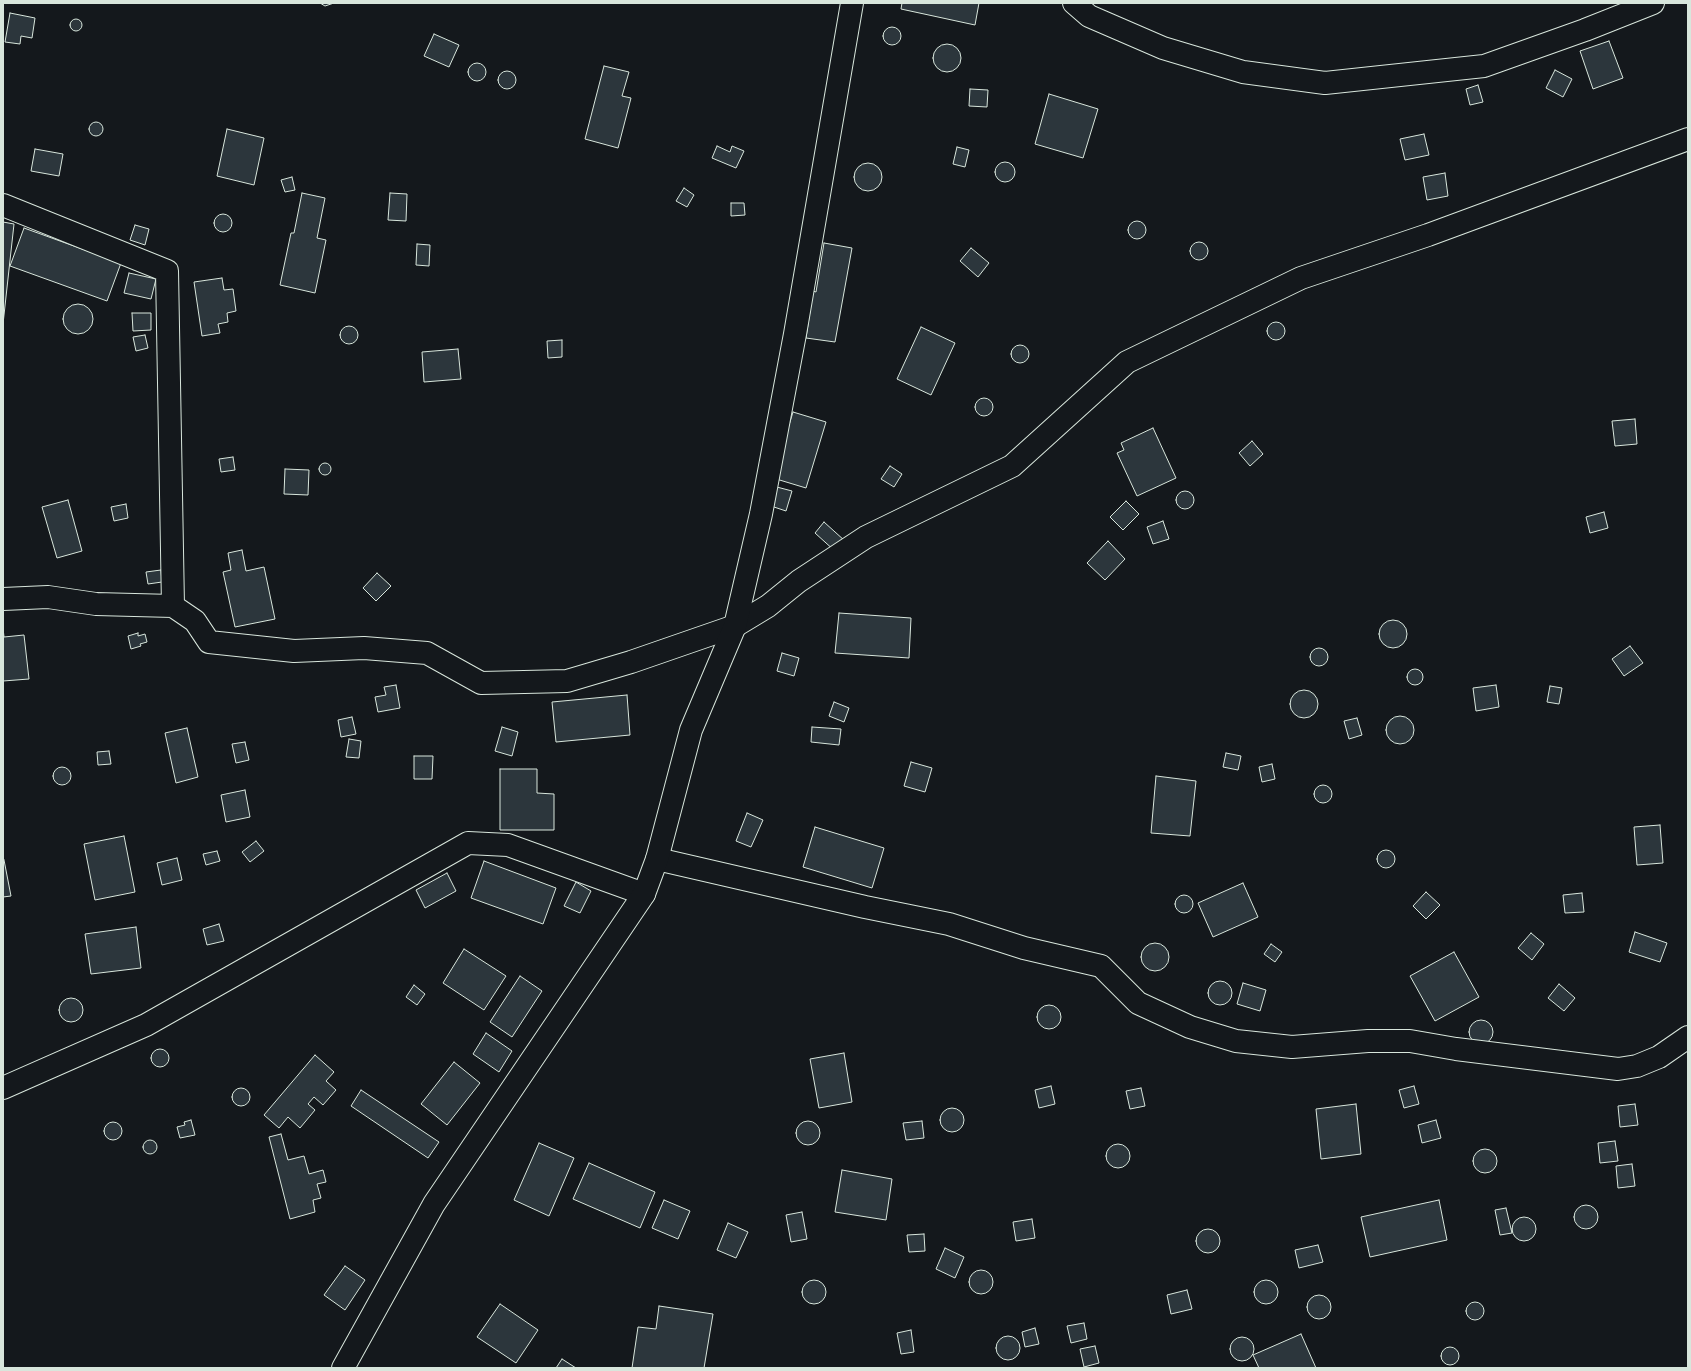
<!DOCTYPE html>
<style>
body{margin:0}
#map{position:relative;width:1691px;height:1371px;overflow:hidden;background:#14181c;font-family:"IBM Plex Sans",sans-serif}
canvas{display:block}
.frame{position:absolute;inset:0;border:4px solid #d8e6dc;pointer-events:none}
</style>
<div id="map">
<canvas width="1691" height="1371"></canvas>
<div class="frame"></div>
</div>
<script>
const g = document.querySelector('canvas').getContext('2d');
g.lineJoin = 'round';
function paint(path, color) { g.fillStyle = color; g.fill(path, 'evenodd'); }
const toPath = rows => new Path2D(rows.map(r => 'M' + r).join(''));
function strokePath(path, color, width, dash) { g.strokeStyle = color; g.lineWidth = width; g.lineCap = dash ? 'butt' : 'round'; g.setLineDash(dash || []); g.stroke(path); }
const building = toPath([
 [320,3,334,3,325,6,320,3],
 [902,3,979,3,975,25,901,9,902,3],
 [10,13,35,18,32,38,21,36,20,44,5,42,10,13],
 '70 25a6 6 0 1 1 12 0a6 6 0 1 1-12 0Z',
 '883 36a9 9 0 1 1 18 0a9 9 0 1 1-18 0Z',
 [434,34,459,45,449,67,424,56,434,34],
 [1609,41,1623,78,1593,89,1580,51,1609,41],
 '933 58a14 14 0 1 1 28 0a14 14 0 1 1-28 0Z',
 '468 72a9 9 0 1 1 18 0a9 9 0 1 1-18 0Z',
 [604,66,629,72,622,96,631,98,618,148,585,139,604,66],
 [1555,70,1572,79,1563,97,1546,88,1555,70],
 '498 80a9 9 0 1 1 18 0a9 9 0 1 1-18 0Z',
 [1478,85,1483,102,1470,105,1466,89,1478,85],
 [970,89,988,90,987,107,969,106,970,89],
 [1049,94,1098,109,1083,158,1035,144,1049,94],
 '89 129a7 7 0 1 1 14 0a7 7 0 1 1-14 0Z',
 [227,129,264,138,254,185,217,176,227,129],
 [1424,134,1429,155,1405,160,1400,139,1424,134],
 [717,146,730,152,732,146,744,151,736,168,712,158,717,146],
 [957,147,969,150,965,167,953,164,957,147],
 [35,149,63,154,59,176,31,171,35,149],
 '995 172a10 10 0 1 1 20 0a10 10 0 1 1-20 0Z',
 '854 177a14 14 0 1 1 28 0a14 14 0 1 1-28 0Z',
 [1445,173,1448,196,1427,200,1423,177,1445,173],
 [292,177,295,190,285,192,281,180,292,177],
 [684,188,694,195,687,207,676,201,684,188],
 [302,193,325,198,317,238,326,240,315,293,280,285,291,233,294,233,302,193],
 [390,193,407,194,406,221,388,220,390,193],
 [731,203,744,203,745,215,731,216,731,203],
 '214 223a9 9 0 1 1 18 0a9 9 0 1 1-18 0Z',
 '1128 230a9 9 0 1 1 18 0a9 9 0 1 1-18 0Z',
 [3,222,14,224,3,324,3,222],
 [135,225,149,229,145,245,130,240,135,225],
 [24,228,121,263,107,301,10,266,24,228],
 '1190 251a9 9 0 1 1 18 0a9 9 0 1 1-18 0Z',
 [824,243,852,248,835,342,806,338,813,291,816,292,824,243],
 [417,244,430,245,429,266,416,265,417,244],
 [971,248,989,263,978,277,960,261,971,248],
 [129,273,156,279,151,299,124,293,129,273],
 [222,278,224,290,233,289,236,311,227,313,228,322,218,324,220,333,202,336,194,282,222,278],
 '63 319a15 15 0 1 1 30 0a15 15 0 1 1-30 0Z',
 [132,313,151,313,151,330,133,331,132,313],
 '1267 331a9 9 0 1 1 18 0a9 9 0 1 1-18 0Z',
 '340 335a9 9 0 1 1 18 0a9 9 0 1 1-18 0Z',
 [921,327,955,343,931,395,897,379,921,327],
 [145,335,148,348,136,351,133,337,145,335],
 [562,340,562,357,548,358,547,341,562,340],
 '1011 354a9 9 0 1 1 18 0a9 9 0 1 1-18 0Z',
 [458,349,461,379,424,382,422,352,458,349],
 '975 407a9 9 0 1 1 18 0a9 9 0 1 1-18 0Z',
 [793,412,826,422,806,488,773,478,793,412],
 [1635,419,1637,444,1615,446,1612,421,1635,419],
 [1153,428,1176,478,1137,496,1117,453,1124,450,1121,443,1153,428],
 [1252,441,1263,454,1250,466,1239,453,1252,441],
 [233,457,235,470,221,472,219,459,233,457],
 '319 469a6 6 0 1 1 12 0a6 6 0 1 1-12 0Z',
 [890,466,902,474,894,487,881,479,890,466],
 [285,469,309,470,308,495,284,494,285,469],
 [773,486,792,491,786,511,768,505,773,486],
 '1176 500a9 9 0 1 1 18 0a9 9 0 1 1-18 0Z',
 [68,500,82,551,57,558,42,507,68,500],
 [1126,501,1139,514,1123,530,1110,517,1126,501],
 [126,504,128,518,114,521,111,507,126,504],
 [1604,512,1608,528,1590,533,1586,517,1604,512],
 [1163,521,1169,539,1153,544,1147,527,1163,521],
 [824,522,845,541,836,552,815,533,824,522],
 [1108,541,1125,559,1105,580,1087,563,1108,541],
 [242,550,246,571,264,567,275,619,235,627,223,572,231,570,228,553,242,550],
 [161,570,162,582,148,584,146,572,161,570],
 [377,573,391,586,376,601,363,588,377,573],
 [839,613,911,618,909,658,835,653,839,613],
 '1379 634a14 14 0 1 1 28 0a14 14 0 1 1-28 0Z',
 [3,628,4,637,24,635,29,679,3,681,3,628],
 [138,633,138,636,145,634,147,642,140,644,141,646,131,649,128,636,138,633],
 [1630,646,1643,663,1624,676,1612,659,1630,646],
 '1310 657a9 9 0 1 1 18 0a9 9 0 1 1-18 0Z',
 [782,653,799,658,794,676,777,671,782,653],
 '1407 677a8 8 0 1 1 16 0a8 8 0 1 1-16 0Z',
 [396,685,400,708,378,712,375,697,386,695,384,687,396,685],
 [1496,685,1499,707,1476,711,1473,688,1496,685],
 [1550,686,1562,688,1559,704,1547,702,1550,686],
 '1290 704a14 14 0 1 1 28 0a14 14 0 1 1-28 0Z',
 [627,695,630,735,556,742,552,702,627,695],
 [834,702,849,708,844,722,829,716,834,702],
 '1386 730a14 14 0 1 1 28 0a14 14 0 1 1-28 0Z',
 [352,717,356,734,341,737,338,720,352,717],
 [1357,718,1362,735,1349,739,1344,721,1357,718],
 [502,727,518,732,512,756,495,751,502,727],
 [812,727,841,729,839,745,811,742,812,727],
 [187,728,198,777,176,783,165,733,187,728],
 [349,739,361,741,359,758,346,757,349,739],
 [245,742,249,760,236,763,232,744,245,742],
 [109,751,111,764,98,765,97,752,109,751],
 [1226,753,1241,756,1238,770,1223,767,1226,753],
 [414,756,433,756,432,779,414,779,414,756],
 [911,762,932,768,925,792,904,786,911,762],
 [1272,764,1275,779,1262,782,1259,767,1272,764],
 '53 776a9 9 0 1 1 18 0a9 9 0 1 1-18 0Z',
 [500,769,537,769,537,793,554,794,554,830,500,830,500,769],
 [1156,776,1196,781,1190,836,1151,833,1156,776],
 '1314 794a9 9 0 1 1 18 0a9 9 0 1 1-18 0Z',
 [245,790,250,817,226,822,221,795,245,790],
 [747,813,763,820,751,847,736,841,747,813],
 [1660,825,1663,863,1637,865,1634,827,1660,825],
 [815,827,884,848,872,888,803,867,815,827],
 [124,836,135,892,95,900,84,844,124,836],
 [256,841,264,851,250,862,242,852,256,841],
 '1377 859a9 9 0 1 1 18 0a9 9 0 1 1-18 0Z',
 [217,851,220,861,206,865,203,854,217,851],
 [177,858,182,880,162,885,157,863,177,858],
 [4,860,11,896,3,897,3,861,4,860],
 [484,861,556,888,543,924,471,898,484,861],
 [447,873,456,891,425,908,416,890,447,873],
 [576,882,591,891,580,913,564,906,576,882],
 [1243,883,1258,917,1213,937,1198,903,1243,883],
 [1426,892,1440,905,1426,919,1413,906,1426,892],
 [1582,893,1584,912,1565,913,1563,895,1582,893],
 '1175 904a9 9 0 1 1 18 0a9 9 0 1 1-18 0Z',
 [219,924,224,941,207,945,203,929,219,924],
 [136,927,141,968,91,974,85,934,136,927],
 [1635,932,1667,943,1660,962,1629,952,1635,932],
 [1531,933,1544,944,1532,960,1518,948,1531,933],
 '1141 957a14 14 0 1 1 28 0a14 14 0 1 1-28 0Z',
 [1271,944,1282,952,1275,962,1264,954,1271,944],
 [464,949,506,976,484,1010,443,983,464,949],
 [1454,952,1479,997,1435,1021,1410,976,1454,952],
 [520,976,542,991,512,1037,490,1022,520,976],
 '1208 993a12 12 0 1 1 24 0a12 12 0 1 1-24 0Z',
 [1243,983,1266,990,1260,1011,1237,1004,1243,983],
 [1559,984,1575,998,1564,1011,1548,998,1559,984],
 [414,985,425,994,417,1005,406,997,414,985],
 '59 1010a12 12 0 1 1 24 0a12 12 0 1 1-24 0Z',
 '1037 1017a12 12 0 1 1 24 0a12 12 0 1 1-24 0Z',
 '1469 1032a12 12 0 1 1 24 0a12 12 0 1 1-24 0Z',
 [486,1033,512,1051,499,1072,473,1054,486,1033],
 '151 1058a9 9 0 1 1 18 0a9 9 0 1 1-18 0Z',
 [844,1053,852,1102,819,1108,810,1059,844,1053],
 [315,1055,334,1072,326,1081,336,1090,323,1105,314,1097,308,1104,315,1110,300,1128,288,1117,279,1128,264,1115,315,1055],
 [454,1062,480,1083,447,1125,421,1104,454,1062],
 [1051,1086,1055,1104,1039,1108,1035,1090,1051,1086],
 [1414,1086,1419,1104,1404,1108,1399,1090,1414,1086],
 '232 1097a9 9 0 1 1 18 0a9 9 0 1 1-18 0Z',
 [1141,1088,1145,1106,1130,1109,1126,1091,1141,1088],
 [361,1090,439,1142,428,1158,351,1106,361,1090],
 [1356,1104,1361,1154,1321,1159,1316,1109,1356,1104],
 [1635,1104,1638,1125,1620,1127,1618,1106,1635,1104],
 '940 1120a12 12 0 1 1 24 0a12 12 0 1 1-24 0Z',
 [191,1120,195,1135,180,1138,177,1127,185,1125,184,1122,191,1120],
 [1436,1120,1441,1138,1422,1143,1418,1125,1436,1120],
 [922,1121,924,1138,906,1140,903,1123,922,1121],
 '796 1133a12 12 0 1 1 24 0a12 12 0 1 1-24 0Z',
 '104 1131a9 9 0 1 1 18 0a9 9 0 1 1-18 0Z',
 [281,1134,288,1160,304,1156,309,1174,323,1170,326,1182,317,1184,321,1198,313,1200,315,1212,290,1219,269,1137,281,1134],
 '143 1147a7 7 0 1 1 14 0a7 7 0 1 1-14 0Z',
 [1615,1141,1618,1161,1600,1163,1598,1143,1615,1141],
 [539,1143,574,1158,549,1216,514,1200,539,1143],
 '1106 1156a12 12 0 1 1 24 0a12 12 0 1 1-24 0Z',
 '1473 1161a12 12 0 1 1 24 0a12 12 0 1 1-24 0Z',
 [589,1163,655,1192,640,1228,573,1199,589,1163],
 [1632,1164,1635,1186,1618,1188,1616,1166,1632,1164],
 [842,1170,892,1179,886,1220,835,1212,842,1170],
 [664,1200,690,1211,678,1239,652,1228,664,1200],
 [1439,1200,1447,1240,1370,1257,1361,1217,1439,1200],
 '1574 1217a12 12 0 1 1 24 0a12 12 0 1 1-24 0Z',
 [1506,1208,1512,1233,1500,1235,1495,1210,1506,1208],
 [802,1212,807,1239,791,1242,786,1215,802,1212],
 '1512 1229a12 12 0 1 1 24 0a12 12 0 1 1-24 0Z',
 [1032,1219,1035,1238,1016,1241,1013,1222,1032,1219],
 [728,1223,748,1232,736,1258,717,1250,728,1223],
 '1196 1241a12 12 0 1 1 24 0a12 12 0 1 1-24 0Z',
 [924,1234,925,1251,909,1252,907,1235,924,1234],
 [1318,1245,1323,1262,1299,1268,1295,1250,1318,1245],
 [945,1248,964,1257,955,1278,936,1269,945,1248],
 [345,1266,365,1280,345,1310,324,1295,345,1266],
 '969 1282a12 12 0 1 1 24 0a12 12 0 1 1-24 0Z',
 '802 1292a12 12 0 1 1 24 0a12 12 0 1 1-24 0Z',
 '1254 1292a12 12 0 1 1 24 0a12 12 0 1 1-24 0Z',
 [1187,1290,1192,1309,1171,1314,1167,1295,1187,1290],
 '1307 1307a12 12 0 1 1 24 0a12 12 0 1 1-24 0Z',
 '1466 1311a9 9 0 1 1 18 0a9 9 0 1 1-18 0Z',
 [500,1304,538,1330,516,1363,477,1337,500,1304],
 [659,1306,713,1314,704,1368,632,1368,638,1327,656,1329,659,1306],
 [1084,1323,1087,1339,1071,1343,1067,1326,1084,1323],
 [1035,1328,1039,1344,1025,1347,1022,1332,1035,1328],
 [911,1330,914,1352,901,1354,897,1333,911,1330],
 [1301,1334,1316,1368,1259,1368,1253,1355,1301,1334],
 '996 1348a12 12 0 1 1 24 0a12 12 0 1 1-24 0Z',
 '1230 1349a12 12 0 1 1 24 0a12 12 0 1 1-24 0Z',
 [1095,1346,1099,1363,1084,1367,1080,1349,1095,1346],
 '1441 1356a9 9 0 1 1 18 0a9 9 0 1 1-18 0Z',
 [562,1359,576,1368,556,1368,562,1359]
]);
const minor = toPath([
 [1074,3,1089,16,1163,48,1243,72,1325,83,1484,66,1585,30,1653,3],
 [3,205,167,271,173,606],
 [3,599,48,597,96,604,173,606,195,621,209,642,294,651,364,648,427,653,481,683,567,681,631,662,735,626,768,606,799,581,866,537,1012,466,1127,362,1301,278,1428,235,1688,139],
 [657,859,865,907,949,924,1024,948,1101,966,1138,1003,1190,1027,1236,1041,1292,1047,1368,1041,1410,1041,1456,1049,1618,1069,1637,1066,1659,1057,1688,1037],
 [3,1088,146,1025,468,843,508,845,644,894]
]);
const tertiary = toPath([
 [343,1368,434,1204,644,894,657,859,691,730,735,626,761,514,795,334,852,3]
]);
paint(building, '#2c363c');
strokePath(building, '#d8e6dc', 1);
strokePath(minor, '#d8e6dc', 24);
strokePath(tertiary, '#d8e6dc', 24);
strokePath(minor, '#14181c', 22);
strokePath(tertiary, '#14181c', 22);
</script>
